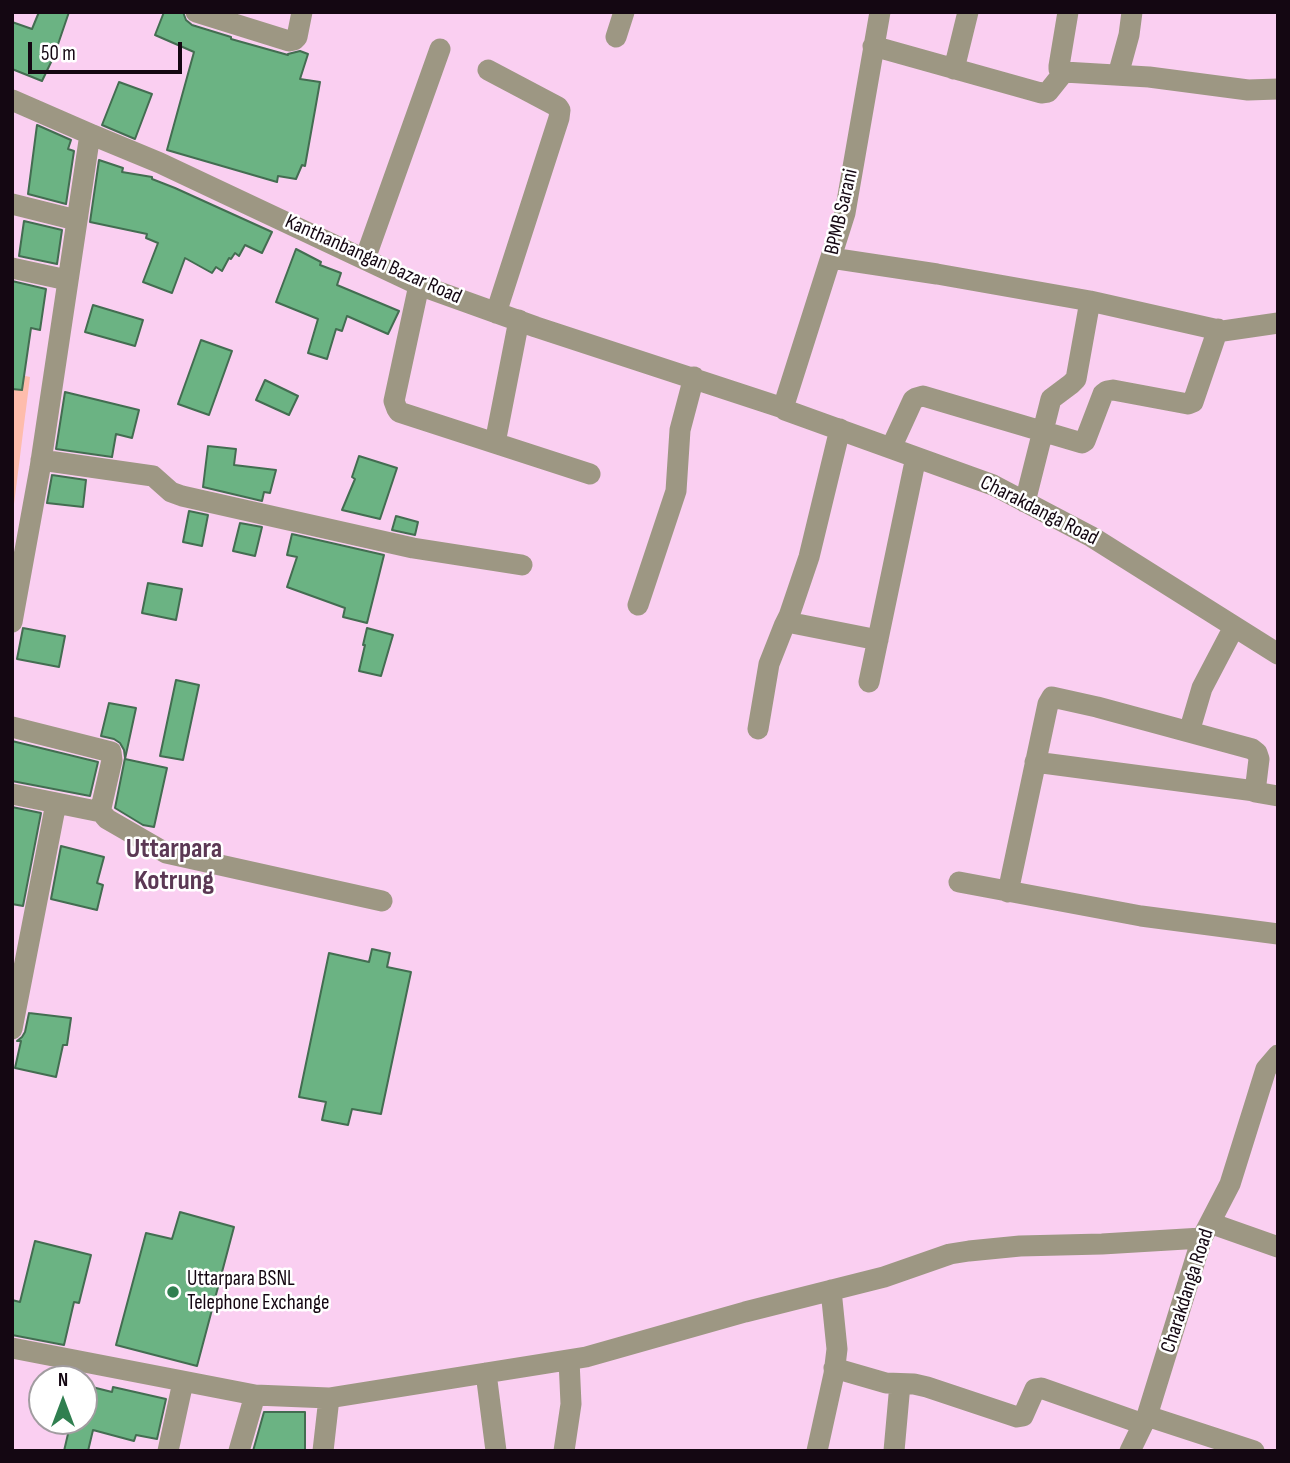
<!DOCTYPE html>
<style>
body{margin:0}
#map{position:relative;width:1290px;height:1463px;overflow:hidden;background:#facff1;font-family:"Sofia Sans Condensed",sans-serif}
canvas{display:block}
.frame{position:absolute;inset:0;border:14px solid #140712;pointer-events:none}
.north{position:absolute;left:28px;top:1365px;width:70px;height:70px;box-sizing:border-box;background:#fff;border:2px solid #a19ca0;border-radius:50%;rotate:0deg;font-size:19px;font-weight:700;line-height:28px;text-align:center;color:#140712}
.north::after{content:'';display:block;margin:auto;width:24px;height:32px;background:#307f50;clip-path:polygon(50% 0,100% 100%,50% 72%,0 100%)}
.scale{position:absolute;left:28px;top:42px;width:154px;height:32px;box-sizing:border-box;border:4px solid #140712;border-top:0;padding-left:9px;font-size:21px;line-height:24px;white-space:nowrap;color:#140712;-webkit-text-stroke:5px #fff;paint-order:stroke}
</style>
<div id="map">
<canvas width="1290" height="1463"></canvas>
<div class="frame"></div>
<div class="north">N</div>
<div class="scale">50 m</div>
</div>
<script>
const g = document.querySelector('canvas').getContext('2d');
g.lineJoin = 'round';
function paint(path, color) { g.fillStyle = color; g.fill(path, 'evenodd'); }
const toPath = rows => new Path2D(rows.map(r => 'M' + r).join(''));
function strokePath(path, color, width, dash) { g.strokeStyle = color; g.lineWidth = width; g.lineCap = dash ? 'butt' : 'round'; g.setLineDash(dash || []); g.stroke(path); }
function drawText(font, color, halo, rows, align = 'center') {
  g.font = font + ' "Sofia Sans Condensed",sans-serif'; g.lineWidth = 5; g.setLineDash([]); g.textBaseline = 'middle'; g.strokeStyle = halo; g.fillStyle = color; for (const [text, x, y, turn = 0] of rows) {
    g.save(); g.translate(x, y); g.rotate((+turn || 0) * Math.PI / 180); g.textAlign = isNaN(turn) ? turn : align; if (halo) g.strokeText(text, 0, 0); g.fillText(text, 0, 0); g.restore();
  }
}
const green = toPath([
 [12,373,30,377,12,520]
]);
const building = toPath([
 [39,12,69,12,54,56,42,81,12,69,12,22,32,29,39,12],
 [164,12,183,12,186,20,192,25,231,37,231,39,288,55,288,54,300,51,308,54,300,79,320,82,305,166,302,165,296,179,278,176,277,182,167,150,194,52,155,35,164,12],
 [119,82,152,94,135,139,102,125,119,82],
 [37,125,71,140,68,149,74,151,66,204,28,194,37,125],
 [99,160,123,168,122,172,152,177,152,179,175,188,272,232,262,253,245,245,239,256,235,253,231,259,229,258,222,271,216,267,212,273,185,258,172,293,143,282,158,243,146,238,147,234,90,222,99,160],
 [24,221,62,230,57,264,19,256,24,221],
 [296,249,321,262,320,265,341,273,337,285,399,311,388,334,347,316,342,331,336,329,327,359,308,353,318,319,276,302,296,249],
 [12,281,46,289,40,330,31,328,22,390,12,389,12,281],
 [93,305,143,320,135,346,85,332,93,305],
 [201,340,232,351,209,415,178,404,201,340],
 [265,380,298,396,289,415,256,400,265,380],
 [65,392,139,410,132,438,116,434,112,457,56,449,65,392],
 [208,446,236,449,234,465,276,470,270,493,264,492,262,501,203,487,208,446],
 [359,456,397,468,380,519,342,510,355,479,352,477,359,456],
 [52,475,86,480,83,507,47,503,52,475],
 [189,511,208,515,202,546,183,542,189,511],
 [396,516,418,522,415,535,392,530,396,516],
 [240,523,262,527,255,556,233,551,240,523],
 [292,534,384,555,367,623,343,617,345,608,287,587,297,557,287,555,292,534],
 [148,583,182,589,176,620,142,613,148,583],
 [23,628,65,636,59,667,17,659,23,628],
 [367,628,393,635,381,676,359,671,365,645,363,645,367,628],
 [176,680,199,685,183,760,160,756,176,680],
 [109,703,136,708,125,759,167,768,154,827,143,825,115,808,125,758,124,750,120,743,114,739,101,736,109,703],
 [12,741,98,762,90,796,12,781,12,741],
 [12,807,41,813,23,906,12,904,12,807],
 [61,846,104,857,97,883,103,885,97,910,51,899,61,846],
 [372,949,390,953,387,967,411,972,381,1114,352,1109,348,1125,322,1120,326,1102,299,1097,329,953,369,962,372,949],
 [29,1013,71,1018,67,1045,63,1045,56,1077,15,1068,21,1041,17,1041,22,1037,25,1032,29,1013],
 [180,1212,234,1227,197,1366,116,1345,146,1233,172,1239,180,1212],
 [35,1241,91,1255,79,1303,74,1302,64,1345,12,1335,12,1300,20,1302,35,1241],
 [84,1385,112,1392,113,1387,166,1399,157,1439,136,1435,134,1441,93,1430,88,1451,64,1451,71,1421,84,1421,84,1385],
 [264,1412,305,1412,305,1451,253,1451,264,1412]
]);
const minor = toPath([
 [196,12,289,41,294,40,297,37,302,12],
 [880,12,845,213,783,408,785,410,993,485,1092,537,1278,654],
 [1068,12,1059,66,1059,69,1064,72,1149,77,1248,90,1278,89],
 [616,37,624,12],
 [873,46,1041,93,1048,92,1064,72],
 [954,69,968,12],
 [488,70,558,107,560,110,559,118,496,313],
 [1118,75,1129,35,1132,12],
 [12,100,90,134,160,163,419,285,536,327,783,408],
 [12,204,76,220],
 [831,258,937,274,1090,301,1223,331,1278,323],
 [365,259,440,49],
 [12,268,67,280],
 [419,285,394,401,397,409,399,412,590,474],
 [495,443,519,320],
 [891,448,913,400,916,398,923,396,1082,443,1085,441,1103,394,1107,391,1113,390,1188,404,1193,402,1218,329],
 [41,460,153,476,171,492,182,496,413,548,522,565],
 [1025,502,1051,399,1071,384,1076,379,1090,301],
 [638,605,676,491,680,430,694,377],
 [12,622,40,468,90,134],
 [787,622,878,640],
 [869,682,916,457],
 [12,727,111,752,112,760,101,808,101,812,107,819,166,853,382,901],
 [758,729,769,664,784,626,789,616,809,557,840,429],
 [1189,732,1202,688,1234,627],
 [1035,762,1255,791],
 [12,794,101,812],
 [959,882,1141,916,1278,934],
 [1008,892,1048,704,1052,697,1097,707,1252,749,1257,753,1259,759,1255,792,1278,796],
 [12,1029,56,803],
 [1210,1223,1278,1247],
 [12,1348,255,1395,329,1398,586,1357,745,1312,884,1277,950,1254,969,1251,1020,1246,1102,1244,1202,1238],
 [834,1368,886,1383,914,1384,927,1387,1017,1417,1023,1416,1035,1389,1041,1388,1143,1424],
 [486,1373,496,1451],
 [1147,1416,1254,1451],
 [168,1451,183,1382],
 [239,1451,255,1395],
 [323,1451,329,1398],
 [564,1451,571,1404,569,1360],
 [817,1451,834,1374,837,1349,831,1290],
 [894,1451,900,1384],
 [1130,1451,1147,1416,1202,1238,1230,1184,1266,1069,1278,1055]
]);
const markers = [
 [173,1292,7,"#307f50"]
];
const streetNames = [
 ["BPMB Sarani",842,212,-77],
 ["Kanthanbangan Bazar Road",373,260,24],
 ["Charakdanga Road",1039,511,27],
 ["Charakdanga Road",1188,1291,-72]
];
const poiNames = [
 ["Uttarpara BSNL",187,1280],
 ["Telephone Exchange",187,1304]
];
const districtNames = [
 ["Uttarpara",174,850],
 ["Kotrung",174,882]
];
paint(green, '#febcac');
paint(building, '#6bb383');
strokePath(building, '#436d51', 2);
strokePath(minor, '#9d9783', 21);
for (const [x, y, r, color] of markers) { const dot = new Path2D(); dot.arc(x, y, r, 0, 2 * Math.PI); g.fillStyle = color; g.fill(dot); strokePath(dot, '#fff', 2.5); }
drawText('21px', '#140712', '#fff', streetNames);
drawText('21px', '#140712', '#fff', poiNames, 'left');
drawText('bold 28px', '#5b3854', '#fff', districtNames);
</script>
